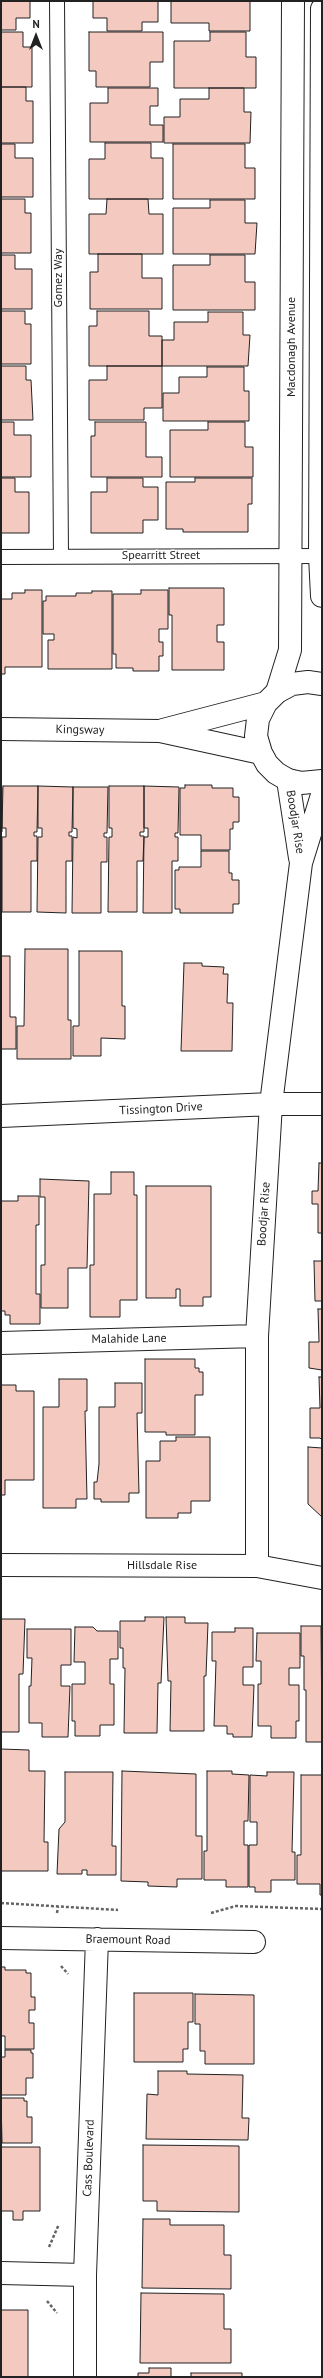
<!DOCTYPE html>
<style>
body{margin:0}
#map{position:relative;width:323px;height:2378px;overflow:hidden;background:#fff;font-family:"PT Sans",sans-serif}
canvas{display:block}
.frame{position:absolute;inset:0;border:2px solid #222;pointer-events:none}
.north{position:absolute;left:16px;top:16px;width:40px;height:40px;-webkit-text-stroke:3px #fff;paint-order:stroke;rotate:0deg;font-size:11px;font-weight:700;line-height:16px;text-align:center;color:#222}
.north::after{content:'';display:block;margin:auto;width:14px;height:18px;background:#222;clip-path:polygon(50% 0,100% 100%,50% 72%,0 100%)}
</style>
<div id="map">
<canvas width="323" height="2378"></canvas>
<div class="frame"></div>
<div class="north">N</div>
</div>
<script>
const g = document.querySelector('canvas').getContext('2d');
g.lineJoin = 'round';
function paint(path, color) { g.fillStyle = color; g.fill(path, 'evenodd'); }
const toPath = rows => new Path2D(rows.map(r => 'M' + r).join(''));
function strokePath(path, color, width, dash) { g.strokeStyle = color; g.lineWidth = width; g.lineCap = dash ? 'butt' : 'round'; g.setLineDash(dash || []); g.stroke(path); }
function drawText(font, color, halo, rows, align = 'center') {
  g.font = font + ' "PT Sans",sans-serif'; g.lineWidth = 3; g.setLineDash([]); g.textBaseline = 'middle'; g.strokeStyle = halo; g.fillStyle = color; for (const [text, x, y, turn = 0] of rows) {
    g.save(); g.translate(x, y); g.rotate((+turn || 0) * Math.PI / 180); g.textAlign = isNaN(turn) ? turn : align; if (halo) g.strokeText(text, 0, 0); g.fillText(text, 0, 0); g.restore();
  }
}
const building = toPath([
 [1,1,30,1,30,18,16,18,16,30,1,30,1,1],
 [93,1,158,1,158,22,142,22,142,31,107,31,107,18,93,18,93,1],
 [171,1,250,1,250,31,209,31,209,23,171,23,171,1],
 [1,32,23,32,23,47,32,47,32,87,1,87,1,32],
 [89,32,163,32,163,62,150,62,150,87,96,87,96,71,89,71,89,32],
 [210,32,246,32,246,57,256,57,256,88,174,88,174,41,210,41,210,32],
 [1,87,26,87,26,101,33,101,33,143,1,143,1,87],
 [108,88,158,88,158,106,150,106,150,125,163,125,163,142,90,142,90,103,108,103,108,88],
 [209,88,244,88,244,112,251,112,250,143,164,143,164,117,180,117,180,99,209,99,209,88],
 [105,143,151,143,151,158,163,158,163,199,89,199,89,159,105,159,105,143],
 [1,144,15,144,15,158,33,158,33,197,1,197,1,144],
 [173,144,245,144,245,168,255,168,255,199,173,199,173,144],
 [1,199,25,199,25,213,31,213,31,253,1,253,1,199],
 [107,199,148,199,149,214,163,214,163,254,89,254,89,214,106,214,107,199],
 [210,200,245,200,245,223,257,223,255,254,173,254,173,208,210,208,210,200],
 [98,254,142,254,142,278,162,278,162,309,90,309,90,272,98,272,98,254],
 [1,255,15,255,15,269,32,269,32,309,1,309,1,255],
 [210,255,245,255,245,282,255,282,255,310,173,310,173,265,210,265,210,255],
 [1,311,25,311,25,324,31,324,31,364,1,364,1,311],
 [97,311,149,311,149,336,162,336,162,366,89,366,89,326,97,326,97,311],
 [208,312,243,312,243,335,250,335,248,366,162,366,162,340,174,340,174,322,208,322,208,312],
 [1,366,26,366,26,380,31,380,33,420,1,420,1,366],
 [107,366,162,366,162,408,144,408,144,420,89,420,89,380,107,380,107,366],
 [207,367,244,367,244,391,249,391,249,421,163,421,163,393,179,393,179,377,207,377,207,367],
 [1,422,14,422,14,435,31,435,31,477,1,477,1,422],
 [95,422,146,422,146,457,162,457,162,477,91,477,91,436,95,436,95,422],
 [208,422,245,422,245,447,253,447,253,477,170,477,170,430,208,430,208,422],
 [1,478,15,478,15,492,29,492,29,533,1,533,1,478],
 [107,478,143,478,143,487,158,487,158,520,143,520,143,533,91,533,91,492,107,492,107,478],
 [195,478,252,478,252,504,248,504,248,532,183,532,183,529,166,529,166,482,195,482,195,478],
 [169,588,224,588,224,625,217,625,217,642,224,642,224,670,172,670,172,615,169,615,169,588],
 [25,590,42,590,42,667,5,667,5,674,1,674,1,599,12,599,12,593,25,593,25,590],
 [141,590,168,590,168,629,159,629,159,642,163,642,163,656,159,656,159,671,133,671,133,668,116,668,116,654,113,654,113,594,141,594,141,590],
 [92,591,112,591,112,669,48,669,48,640,54,640,54,634,43,634,43,601,46,601,46,596,76,596,76,593,92,593,92,591],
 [185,785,212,785,212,788,233,788,233,797,239,797,239,822,233,822,233,829,230,829,230,850,201,850,201,835,180,835,180,788,185,788,185,785],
 [3,786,38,786,37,832,34,832,34,836,37,836,37,861,31,861,31,912,2,912,2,837,6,837,6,828,2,828,3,786],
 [38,786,73,787,72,832,69,832,69,836,72,836,72,861,66,861,66,913,37,912,38,837,42,837,42,828,38,828,38,786],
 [109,786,144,786,144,832,140,832,140,836,144,836,143,861,137,861,137,912,108,912,109,837,112,837,112,828,109,828,109,786],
 [144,786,179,787,178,833,175,833,175,837,178,837,178,861,172,861,172,913,143,913,144,837,148,837,148,828,144,828,144,786],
 [1,787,2,787,2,832,1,832,1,787],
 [73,787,108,787,107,833,104,833,104,837,107,837,107,862,101,862,101,913,72,913,73,837,77,838,77,829,73,828,73,787],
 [201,851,229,851,229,873,232,873,232,880,239,880,239,904,233,904,233,913,180,913,180,909,175,909,175,870,179,870,179,867,201,867,201,851],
 [25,949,68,949,68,1020,71,1020,71,1059,17,1059,17,1026,24,1026,25,949],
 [79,951,122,951,122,1006,125,1006,125,1039,101,1038,101,1056,73,1056,73,1026,79,1026,79,951],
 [1,956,10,956,10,1017,16,1017,16,1049,1,1049,1,956],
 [184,963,202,963,202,966,224,967,223,974,228,974,227,1003,233,1003,232,1051,181,1051,184,963],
 [319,1163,322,1163,322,1233,318,1233,318,1204,312,1204,312,1191,318,1191,319,1163],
 [111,1172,134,1172,134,1195,137,1195,137,1300,120,1300,120,1317,90,1317,90,1265,94,1265,94,1194,111,1194,111,1172],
 [40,1179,89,1181,87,1268,68,1268,68,1308,41,1308,41,1265,45,1265,45,1197,40,1197,40,1179],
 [146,1186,211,1186,211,1297,203,1297,203,1306,180,1306,180,1289,176,1289,176,1298,146,1298,146,1186],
 [18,1196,39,1196,39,1225,36,1225,36,1294,40,1294,40,1324,10,1324,10,1315,5,1315,5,1311,1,1311,1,1201,18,1201,18,1196],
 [314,1261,322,1261,322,1301,315,1301,314,1261],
 [318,1309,322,1309,322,1370,309,1368,309,1342,319,1342,318,1309],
 [145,1359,195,1359,195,1368,199,1368,199,1372,203,1372,203,1395,195,1395,195,1435,166,1435,166,1432,145,1432,145,1359],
 [319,1377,322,1377,322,1440,320,1438,310,1438,310,1408,320,1408,319,1377],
 [59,1379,87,1379,87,1411,85,1411,87,1499,76,1499,76,1508,43,1508,43,1407,59,1407,59,1379],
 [115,1383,142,1383,142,1413,137,1413,139,1493,129,1493,129,1502,101,1502,101,1499,94,1499,94,1482,97,1482,99,1464,99,1407,115,1407,115,1383],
 [1,1385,16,1385,16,1391,34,1391,34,1480,5,1480,5,1495,1,1495,1,1385],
 [176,1437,210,1437,210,1501,191,1501,191,1513,178,1513,178,1518,146,1518,146,1461,160,1461,160,1441,176,1441,176,1437],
 [308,1447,322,1448,322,1517,308,1504,308,1447],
 [145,1617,164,1617,161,1683,158,1683,157,1733,124,1733,125,1668,123,1668,123,1648,120,1648,120,1621,145,1621,145,1617],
 [166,1617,185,1617,185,1623,208,1623,206,1676,204,1676,204,1731,170,1731,171,1681,168,1681,166,1617],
 [1,1619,25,1619,23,1674,19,1674,19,1732,1,1732,1,1619],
 [301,1626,321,1626,322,1742,306,1742,306,1690,304,1690,304,1656,301,1656,301,1626],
 [75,1627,93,1627,97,1631,118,1631,118,1659,110,1659,110,1684,114,1684,114,1725,100,1725,100,1736,75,1736,75,1721,72,1721,72,1684,85,1684,85,1662,74,1662,75,1627],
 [235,1628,253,1628,253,1667,243,1667,243,1685,254,1685,252,1737,233,1737,233,1734,227,1734,227,1726,214,1726,216,1661,212,1661,212,1632,235,1632,235,1628],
 [27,1629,71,1629,71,1665,61,1665,61,1686,70,1686,68,1737,42,1737,42,1723,29,1723,29,1686,31,1686,32,1658,27,1658,27,1629],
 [257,1633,300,1633,300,1668,289,1668,289,1685,299,1685,299,1721,296,1721,296,1738,271,1738,271,1726,258,1726,258,1684,261,1684,261,1661,256,1661,257,1633],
 [1,1749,29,1750,29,1771,45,1771,44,1842,48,1842,48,1871,1,1871,1,1749],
 [122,1771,196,1774,196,1836,202,1836,202,1879,177,1879,177,1887,148,1886,148,1882,121,1881,122,1771],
 [207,1771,232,1771,232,1774,249,1775,248,1821,244,1821,244,1845,248,1845,248,1887,226,1887,226,1880,204,1880,204,1851,207,1851,207,1771],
 [65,1772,113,1772,112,1846,116,1846,116,1875,87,1875,87,1870,82,1870,82,1874,57,1874,59,1829,65,1822,65,1772],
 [267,1772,294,1772,292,1852,295,1852,295,1880,271,1880,271,1892,255,1892,255,1887,249,1887,249,1845,257,1845,257,1822,250,1822,250,1775,267,1776,267,1772],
 [301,1775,322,1775,322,1895,320,1895,320,1884,297,1884,297,1855,301,1855,301,1775],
 [1,1967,5,1967,5,1970,26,1970,26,1973,31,1973,31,1997,35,1997,35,2010,29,2010,29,2023,34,2023,34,2049,5,2049,5,2036,1,2036,1,1967],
 [134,1993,193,1993,193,2022,188,2022,188,2049,183,2049,183,2062,134,2062,134,1993],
 [195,1994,254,1995,254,2064,205,2064,205,2051,200,2051,200,2024,195,2024,195,1994],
 [5,2050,31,2050,31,2053,33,2053,33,2078,26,2078,26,2095,1,2095,1,2057,5,2057,5,2050],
 [158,2071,187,2071,187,2074,243,2075,242,2118,249,2118,248,2140,146,2139,147,2094,158,2095,158,2071],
 [1,2098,24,2098,24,2101,27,2101,27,2117,32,2117,32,2143,2,2143,1,2098],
 [143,2145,239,2146,239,2212,157,2211,157,2201,143,2201,143,2145],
 [1,2147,40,2147,40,2211,23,2211,23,2220,13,2220,13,2211,1,2211,1,2147],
 [143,2219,170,2219,170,2225,224,2225,224,2255,231,2255,231,2289,142,2288,143,2219],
 [141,2293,224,2294,224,2329,231,2329,231,2363,140,2363,141,2293],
 [1,2310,28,2310,28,2377,1,2377,1,2310],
 [149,2368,171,2368,171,2377,138,2377,138,2373,149,2373,149,2368],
 [191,2373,242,2373,242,2377,191,2377,191,2373]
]);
const path = toPath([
 [1,1903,118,1910],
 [57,1913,58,1907],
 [211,1913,236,1906,322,1909],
 [61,1966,68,1974],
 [49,2247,59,2224],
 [47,2301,57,2313]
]);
const lane = toPath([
 [57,1,61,556],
 [1,557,320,556]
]);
const street = toPath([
 [322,9,320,556,322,596],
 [277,692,290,650,293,1],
 [288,780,300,858],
 [1,1116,271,1104,322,1104],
 [1,1343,257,1336],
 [1,1565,257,1566,322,1578],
 [257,1566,257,1336,271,1104,301,863,322,795],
 [1,1938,254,1942],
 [1,2273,85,2275],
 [85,2377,85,2275,97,1939]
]);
const secondary = toPath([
 [322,684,308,682,292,684,277,692,266,703,258,719,256,736,261,753,267,764,276,773,288,780,301,783,322,781],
 [1,729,160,731,261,753],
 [163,730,266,703]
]);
const streetNames = [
 ["Gomez Way",59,278,-90],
 ["Macdonagh Avenue",292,347,-90],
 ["Spearritt Street",161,556],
 ["Kingsway",80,730,1],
 ["Boodjar Rise",295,822,81],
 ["Tissington Drive",161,1109,-3],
 ["Boodjar Rise",264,1214,-86],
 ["Malahide Lane",129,1339,-1],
 ["Hillsdale Rise",162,1566],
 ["Braemount Road",128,1940,1],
 ["Cass Boulevard",89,2158,-88]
];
paint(building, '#f3c9c0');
strokePath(building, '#222', 1);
strokePath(lane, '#222', 16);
strokePath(street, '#222', 24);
strokePath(secondary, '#222', 24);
strokePath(path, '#646464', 2.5, [3, 2]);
strokePath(lane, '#fff', 14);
strokePath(street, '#fff', 22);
strokePath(secondary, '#fff', 22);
drawText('12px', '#222', '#fff', streetNames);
</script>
